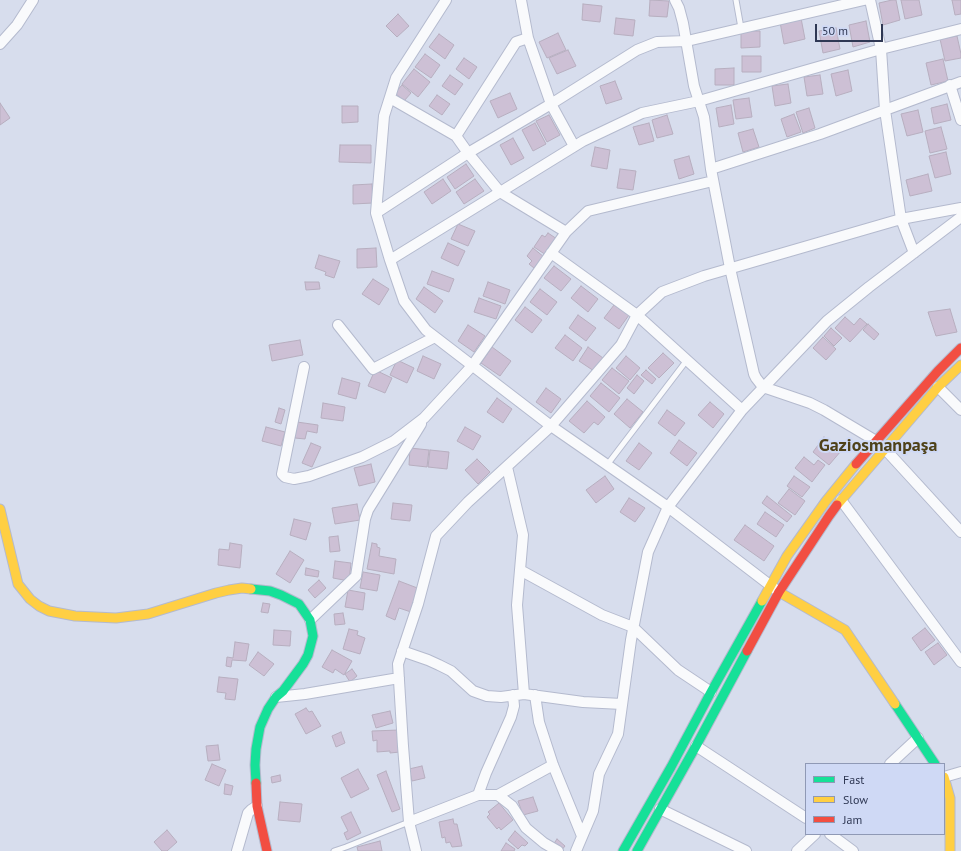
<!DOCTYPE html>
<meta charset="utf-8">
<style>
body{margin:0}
#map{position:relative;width:961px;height:851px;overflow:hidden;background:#d7dded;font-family:"PT Sans",sans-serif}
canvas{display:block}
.legend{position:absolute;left:805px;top:763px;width:140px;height:72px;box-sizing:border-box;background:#cfd9f5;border:1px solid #8f99b5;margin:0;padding:5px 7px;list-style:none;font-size:12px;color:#2f3854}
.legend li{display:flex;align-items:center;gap:8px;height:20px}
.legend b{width:20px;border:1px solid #8f99b5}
.scale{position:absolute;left:815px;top:24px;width:68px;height:18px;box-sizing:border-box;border:2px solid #2f3854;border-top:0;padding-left:5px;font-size:12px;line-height:14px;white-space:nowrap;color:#2f3854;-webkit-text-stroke:3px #cfd9f5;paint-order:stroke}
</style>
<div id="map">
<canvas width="961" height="851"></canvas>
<ul class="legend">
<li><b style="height:5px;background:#16e098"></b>Fast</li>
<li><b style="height:5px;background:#ffcf43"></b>Slow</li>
<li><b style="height:5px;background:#f24e42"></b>Jam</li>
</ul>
<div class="scale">50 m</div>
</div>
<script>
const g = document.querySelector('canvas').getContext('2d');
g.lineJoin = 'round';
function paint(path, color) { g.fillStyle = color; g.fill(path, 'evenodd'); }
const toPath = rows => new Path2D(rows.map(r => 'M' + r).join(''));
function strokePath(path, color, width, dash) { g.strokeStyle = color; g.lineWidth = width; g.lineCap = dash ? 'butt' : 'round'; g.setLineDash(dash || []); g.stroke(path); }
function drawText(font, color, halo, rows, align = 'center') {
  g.font = font + ' "PT Sans",sans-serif'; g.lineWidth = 4; g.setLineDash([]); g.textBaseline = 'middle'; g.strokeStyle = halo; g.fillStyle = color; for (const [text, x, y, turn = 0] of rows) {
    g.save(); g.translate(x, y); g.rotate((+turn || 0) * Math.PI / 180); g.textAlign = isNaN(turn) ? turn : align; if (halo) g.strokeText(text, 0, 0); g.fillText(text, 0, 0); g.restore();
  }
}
const building = toPath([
 [650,0,669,1,667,17,649,16,650,0],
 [892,0,896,0,900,20,883,25,879,3,892,0],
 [901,0,919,0,922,15,905,19,901,0],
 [952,0,961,0,961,14,955,15,952,0],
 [583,4,602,6,600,22,582,20,583,4],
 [398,14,409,26,397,37,386,26,398,14],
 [616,18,635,20,633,36,614,34,616,18],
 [801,18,805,39,784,44,780,22,801,18],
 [866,21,870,42,853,47,849,25,866,21],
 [836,28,840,49,823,53,819,31,836,28],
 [741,31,760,31,760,47,741,48,741,31],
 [558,33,566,50,547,58,539,42,558,33],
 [439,34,454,45,445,59,429,47,439,34],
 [957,36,961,54,961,58,945,61,940,39,957,36],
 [568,50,576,66,557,74,549,58,568,50],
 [425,54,440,65,431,78,415,67,425,54],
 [742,56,761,56,761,72,742,72,742,56],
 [464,58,477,67,469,79,456,69,464,58],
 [943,59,948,81,931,85,926,63,943,59],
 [734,68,734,85,715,85,715,69,734,68],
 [414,69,430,82,418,97,402,84,414,69],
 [848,70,852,91,836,96,831,74,848,70],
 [450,75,463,84,455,95,442,86,450,75],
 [820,75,823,94,807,96,804,77,820,75],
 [615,81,622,99,606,104,600,86,615,81],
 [788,84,791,103,775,106,772,86,788,84],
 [402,85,411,93,404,101,395,93,402,85],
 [510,93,517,109,498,118,490,101,510,93],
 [437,95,450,104,442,115,429,106,437,95],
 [749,98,752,117,736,119,733,100,749,98],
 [0,103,10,118,0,125,0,103],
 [947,104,951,120,934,124,931,108,947,104],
 [731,105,734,124,719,127,716,108,731,105],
 [342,106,358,106,358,122,342,123,342,106],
 [809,108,815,128,803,133,796,112,809,108],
 [918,110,923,132,907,136,901,114,918,110],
 [794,114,801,132,787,137,781,119,794,114],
 [549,115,560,135,547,142,536,121,549,115],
 [667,115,673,134,657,138,652,120,667,115],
 [535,123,546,144,533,151,522,130,535,123],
 [649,123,654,141,639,145,633,127,649,123],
 [941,127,947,149,930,153,925,131,941,127],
 [753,129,759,147,743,152,738,133,753,129],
 [513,138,524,158,511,165,500,145,513,138],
 [340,145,371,145,371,163,339,162,340,145],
 [595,147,610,150,607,169,591,166,595,147],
 [946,152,951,174,935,178,929,156,946,152],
 [689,156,694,174,679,179,674,160,689,156],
 [466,164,474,176,455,189,447,177,466,164],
 [620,169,636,171,633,190,617,188,620,169],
 [928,174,932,191,910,196,906,180,928,174],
 [443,179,451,191,432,204,424,192,443,179],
 [475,179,484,191,464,204,456,192,475,179],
 [372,184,373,203,353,204,353,185,372,184],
 [458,224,475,231,468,246,451,239,458,224],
 [548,233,557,239,546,255,534,247,542,235,545,237,548,233],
 [448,243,465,251,458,266,441,258,448,243],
 [376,248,377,267,357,268,357,249,376,248],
 [533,248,544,257,534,268,529,264,532,261,527,256,533,248],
 [319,255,340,261,334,278,325,275,326,272,315,268,319,255],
 [554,266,571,279,561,291,544,278,554,266],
 [432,271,454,279,449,292,427,284,432,271],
 [373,279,389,289,379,305,362,294,373,279],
 [305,282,319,282,320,289,306,290,305,282],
 [488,282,510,290,505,304,483,296,488,282],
 [581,286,598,299,588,312,571,298,581,286],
 [424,287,443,301,435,313,416,299,424,287],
 [540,289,557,302,547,315,530,302,540,289],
 [479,298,501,306,496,319,474,312,479,298],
 [614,305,629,315,619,329,604,318,614,305],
 [525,307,542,320,532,333,515,320,525,307],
 [950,309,957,332,936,336,928,312,950,309],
 [578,315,596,328,586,341,569,328,578,315],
 [845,317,854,325,860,318,867,324,850,342,835,328,845,317],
 [868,324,879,334,874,340,863,330,868,324],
 [468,325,485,336,474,352,458,341,468,325],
 [831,328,842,338,834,346,824,336,831,328],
 [565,335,582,348,573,361,555,348,565,335],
 [823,337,836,349,826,360,813,348,823,337],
 [300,340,303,355,272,361,269,345,300,340],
 [492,347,511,361,500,376,481,363,492,347],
 [588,347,603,358,594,371,579,361,588,347],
 [663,353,674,363,659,378,648,368,663,353],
 [423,356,441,364,434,379,417,371,423,356],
 [626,356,640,368,630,380,616,368,626,356],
 [397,360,414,368,407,383,390,375,397,360],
 [612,368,629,381,619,394,602,380,612,368],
 [375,370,392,378,385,393,368,386,375,370],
 [646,370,656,379,652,384,641,375,646,370],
 [637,375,644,381,634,394,627,388,637,375],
 [342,378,360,383,356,399,338,394,342,378],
 [601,383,620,398,609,412,590,396,601,383],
 [546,388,561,399,551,413,536,402,546,388],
 [497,398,512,409,503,423,487,412,497,398],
 [627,399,643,412,630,428,614,414,627,399],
 [587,401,605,417,598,425,594,422,584,433,569,421,587,401],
 [710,402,724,414,713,428,698,415,710,402],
 [323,403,345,407,343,421,321,418,323,403],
 [279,408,285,410,281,424,275,422,279,408],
 [667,410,685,423,675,436,658,423,667,410],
 [297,422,318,425,317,433,307,431,305,439,295,438,297,422],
 [266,427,285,432,281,446,262,441,266,427],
 [465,427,481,436,473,450,457,441,465,427],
 [824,437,841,451,829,465,813,452,824,437],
 [679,440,697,453,687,466,670,453,679,440],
 [311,443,321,447,312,467,302,463,311,443],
 [639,443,652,453,639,470,626,461,639,443],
 [410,448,429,450,427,467,409,465,410,448],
 [430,450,449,452,447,469,428,467,430,450],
 [804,457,814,465,818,460,825,465,812,482,795,468,804,457],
 [477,459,490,472,478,484,465,470,477,459],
 [371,464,375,482,359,486,354,468,371,464],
 [605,476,614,489,596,503,586,490,605,476],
 [794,476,810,487,802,497,787,486,794,476],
 [789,489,805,501,795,515,778,503,789,489],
 [767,496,792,516,787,522,762,503,767,496],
 [629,498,645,508,635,522,620,512,629,498],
 [393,503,412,505,410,521,391,519,393,503],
 [357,504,360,520,335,524,332,508,357,504],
 [765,512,784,525,776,537,757,524,765,512],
 [294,519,311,523,306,540,290,535,294,519],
 [745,525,774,546,764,561,734,540,745,525],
 [338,536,340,551,330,552,329,537,338,536],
 [230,543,242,545,240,568,218,565,219,549,229,550,230,543],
 [372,543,377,544,377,547,380,548,379,556,396,559,394,574,367,569,372,543],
 [290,551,304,560,290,583,276,574,290,551],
 [335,561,351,563,349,581,333,578,335,561],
 [306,568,319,571,318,577,305,575,306,568],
 [363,572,380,575,377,591,360,588,363,572],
 [319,580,326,588,315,598,308,590,319,580],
 [399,581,420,589,411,612,399,608,395,620,386,616,399,581],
 [348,590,365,593,363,610,345,607,348,590],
 [263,603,270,604,268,613,261,612,263,603],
 [343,613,345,624,335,625,334,614,343,613],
 [925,628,935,640,921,651,912,638,925,628],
 [349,629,358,631,357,635,365,638,360,654,343,649,349,629],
 [274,630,291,631,290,646,273,645,274,630],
 [235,642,249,644,246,661,232,660,231,667,226,666,227,657,233,658,235,642],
 [938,643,947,655,934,665,925,652,938,643],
 [332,650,352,661,344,675,335,669,333,673,322,667,332,650],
 [258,652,274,664,264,676,249,665,258,652],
 [352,669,357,676,350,682,345,674,352,669],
 [219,677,238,679,235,700,225,699,226,693,217,692,219,677],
 [306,708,309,712,312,711,321,726,306,734,295,714,306,708],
 [390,711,393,723,376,728,372,715,390,711],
 [399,730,400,752,390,753,390,751,377,752,377,740,373,741,372,731,399,730],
 [341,732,345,743,336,747,332,736,341,732],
 [218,745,220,760,208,761,206,746,218,745],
 [212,764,226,770,219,786,205,780,212,764],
 [422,766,425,778,412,781,409,769,422,766],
 [358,769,369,789,351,798,341,778,358,769],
 [386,771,400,809,392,812,377,775,386,771],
 [280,775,281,781,272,783,271,777,280,775],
 [225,784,233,786,231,795,224,794,225,784],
 [533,797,538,811,523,815,518,801,533,797],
 [280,802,302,804,300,822,278,820,280,802],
 [499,803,513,820,501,830,499,827,497,829,487,817,490,814,488,812,499,803],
 [351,812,361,833,347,840,344,833,348,831,341,817,351,812],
 [453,819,454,824,457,824,462,846,452,847,450,842,446,843,445,837,442,838,439,822,453,819],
 [167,830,177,842,167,851,162,851,154,842,167,830],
 [515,831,528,843,525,846,522,845,518,849,508,840,515,831],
 [557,839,565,846,561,851,553,845,557,839],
 [380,841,382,851,358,851,357,847,380,841],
 [506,843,515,849,514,851,501,851,506,843]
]);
const lane = toPath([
 [736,0,741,28],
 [607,465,687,360],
 [334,851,346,847,409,822]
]);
const street = toPath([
 [446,0,396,78,384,116,376,213,390,260,404,301,426,330,551,426,668,507,775,589],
 [521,0,528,38,551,104,574,146],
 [675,0,679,8,683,23,694,86,704,117,711,169,730,268,754,374,756,378,763,387,810,403,824,410,876,441],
 [870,0,881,49,885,110,901,219,914,253],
 [528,38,516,42,456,136,468,153,500,192,566,232,588,211,713,181],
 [0,44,17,25,33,0],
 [950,85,961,120],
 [390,98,456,136],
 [711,169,820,134,961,82],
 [376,213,468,153,551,104,637,50,657,42,687,41,864,0],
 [551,253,637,315,742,410],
 [390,260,583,141,642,113,699,101,881,49,961,29],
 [338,325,373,369,435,337],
 [304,367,282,474,285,477,294,479,309,476,362,457,394,441,424,418,472,366,566,232],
 [938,387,961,410],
 [885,449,961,532],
 [507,467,523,535,517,605,524,694],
 [841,500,961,662],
 [520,570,602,615,633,627,678,670,711,692],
 [310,620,356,576,365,519,368,510,421,424],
 [402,651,428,660,439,665,451,671,473,691,487,696,501,697,524,694,583,702,622,704],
 [535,695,539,722,553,765,582,836],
 [276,697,305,694,399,678],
 [696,746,806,818],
 [890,764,918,738],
 [944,777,961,772],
 [478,795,486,773,511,717,514,706,513,695],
 [498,795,553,765],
 [660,809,746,851],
 [409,822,478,795,498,795,512,806,526,828,544,843,558,851],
 [830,834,853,851],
 [237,851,248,813,251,810,257,806],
 [416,851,409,822,403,746,398,664,418,604,436,536,468,502,551,426,621,345,637,315,662,292,704,276,901,219,961,208],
 [576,851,593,811,599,774,618,734,631,640,648,552,668,507,742,410,827,321,869,287,961,217],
 [797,851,815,834]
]);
const fast = toPath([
 [251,589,270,591,281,595,299,604,310,620,313,636,308,655,303,664,283,691,276,697,268,709,260,727,256,749,255,765,256,783],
 [895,704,935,764],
 [623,851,671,767,711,692,762,601],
 [637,851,696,746,747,651]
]);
const slow = toPath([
 [837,505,938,387,961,365],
 [0,509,18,584,30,599,39,606,49,611,75,616,116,618,148,614,216,593,229,590,242,588,251,589],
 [779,592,845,630,895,704],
 [762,601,787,556,826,501,856,464],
 [944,777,950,798,950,851]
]);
const jam = toPath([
 [856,464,938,371,961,348],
 [747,651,779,592,829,516,837,505],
 [256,783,257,806,267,851]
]);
const districtNames = [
 ["Gaziosmanpaşa",878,446]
];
paint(building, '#cdc0d5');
strokePath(building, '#b7aebf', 1);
strokePath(lane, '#b4bace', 7);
strokePath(street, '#b4bace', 12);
strokePath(fast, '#b4bace', 11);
strokePath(slow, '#b4bace', 11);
strokePath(jam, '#b4bace', 11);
strokePath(lane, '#f9fafc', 5);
strokePath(street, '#f9fafc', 10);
strokePath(fast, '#16e098', 9);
strokePath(slow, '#ffcf43', 9);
strokePath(jam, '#f24e42', 9);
drawText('bold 18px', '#4e4119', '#cfd9f5', districtNames);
</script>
